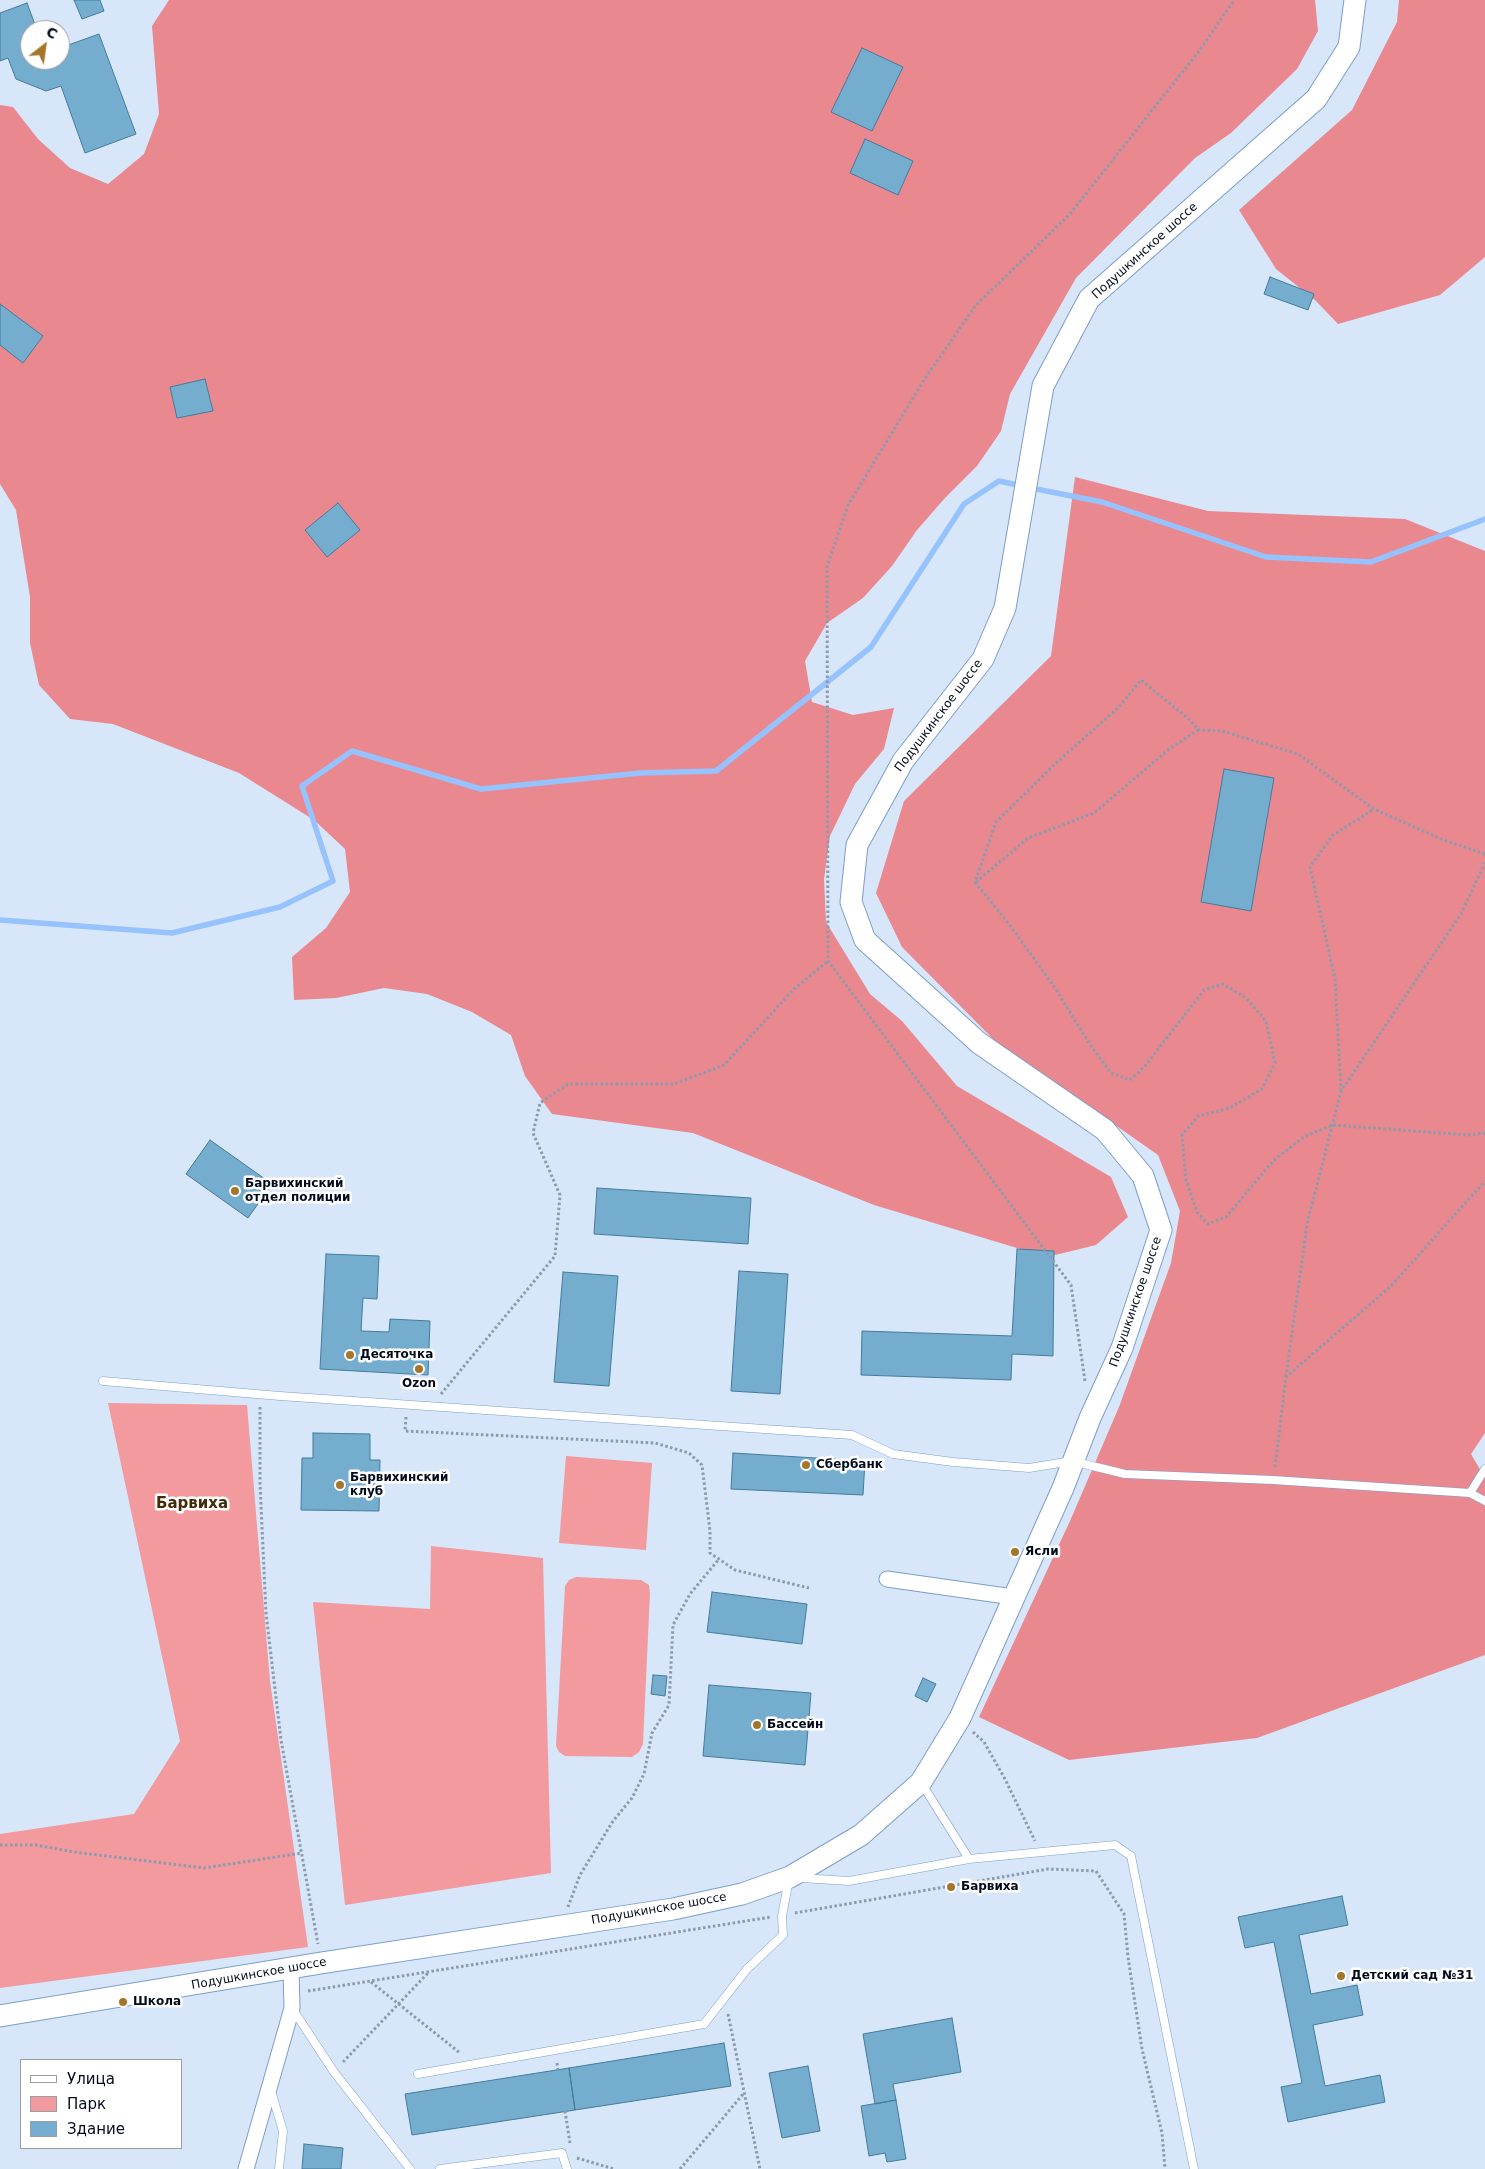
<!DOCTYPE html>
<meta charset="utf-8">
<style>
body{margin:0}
#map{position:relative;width:1485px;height:2169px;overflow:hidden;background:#d8e6fa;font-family:"DejaVu Sans",sans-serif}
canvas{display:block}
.legend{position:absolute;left:20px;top:2059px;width:162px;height:90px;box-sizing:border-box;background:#fff;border:1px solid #9a9da4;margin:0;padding:6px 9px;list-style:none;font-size:15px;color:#020b1b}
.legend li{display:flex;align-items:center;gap:10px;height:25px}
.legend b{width:25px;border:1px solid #9a9da4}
.north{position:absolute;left:20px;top:20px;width:50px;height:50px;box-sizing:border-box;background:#fff;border:1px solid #9a9da4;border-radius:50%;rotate:30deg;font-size:14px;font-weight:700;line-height:20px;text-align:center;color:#020b1b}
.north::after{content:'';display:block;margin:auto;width:18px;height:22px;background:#a47629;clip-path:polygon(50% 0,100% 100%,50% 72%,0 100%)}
</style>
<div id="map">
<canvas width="1485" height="2169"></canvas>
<ul class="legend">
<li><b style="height:6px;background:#fff"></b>Улица</li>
<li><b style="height:14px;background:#f39a9f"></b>Парк</li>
<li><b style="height:14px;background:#75adcf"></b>Здание</li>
</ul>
<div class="north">С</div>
</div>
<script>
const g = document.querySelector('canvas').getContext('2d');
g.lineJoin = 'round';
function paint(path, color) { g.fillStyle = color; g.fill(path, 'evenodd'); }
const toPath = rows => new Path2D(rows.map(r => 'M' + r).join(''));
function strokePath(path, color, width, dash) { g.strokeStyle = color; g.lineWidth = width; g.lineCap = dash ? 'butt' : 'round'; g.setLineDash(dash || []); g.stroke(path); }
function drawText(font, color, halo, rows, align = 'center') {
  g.font = font + ' "DejaVu Sans",sans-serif'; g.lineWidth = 5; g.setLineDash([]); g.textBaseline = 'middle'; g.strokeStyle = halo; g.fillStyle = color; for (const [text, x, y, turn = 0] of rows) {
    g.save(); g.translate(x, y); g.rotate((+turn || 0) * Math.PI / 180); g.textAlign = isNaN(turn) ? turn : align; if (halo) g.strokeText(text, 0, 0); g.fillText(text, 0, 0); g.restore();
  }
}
const green = toPath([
 [108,1403,247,1405,270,1681,308,1947,0,1988,0,1834,134,1814,180,1741],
 [566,1456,652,1463,646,1550,559,1543],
 [431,1546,543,1558,551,1873,345,1905,313,1602,430,1609],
 [576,1577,641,1580,649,1585,650,1593,643,1744,639,1752,632,1757,565,1756,559,1752,556,1746,565,1586,569,1580]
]);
const forest = toPath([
 [169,0,1315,0,1318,31,1297,69,1231,133,1195,158,1076,278,1010,394,1001,431,977,466,945,498,917,530,892,566,863,598,827,623,805,661,812,702,853,715,894,708,884,749,855,784,830,836,824,879,826,922,870,994,902,1021,957,1086,1111,1177,1128,1217,1096,1245,1047,1257,874,1205,693,1133,552,1114,525,1076,511,1035,472,1012,427,994,384,988,336,998,294,1000,292,957,326,928,350,892,345,849,314,820,239,773,113,724,70,719,39,685,30,643,30,597,16,510,0,484,0,105,13,107,38,139,70,168,108,184,144,154,159,114,152,26],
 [1399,0,1485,0,1485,257,1440,295,1338,324,1316,301,1276,269,1239,210,1352,110,1397,22],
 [1075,477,1208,511,1405,519,1485,551,1485,1433,1471,1454,1485,1478,1485,1655,1257,1738,1069,1760,979,1717,1070,1521,1119,1407,1171,1263,1180,1211,1158,1155,995,1041,902,947,876,893,904,801,1051,656]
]);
const stream = toPath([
 [1031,488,1102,502,1266,557,1371,562,1485,519],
 [0,920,172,933,280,907,333,881,302,786,352,751,481,789,640,773,716,771,871,647,964,504,999,481,1022,486]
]);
const building = toPath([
 [74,0,100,0,104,11,82,19,74,0],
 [27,3,37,30,30,30,30,60,60,60,60,48,99,34,136,134,85,153,61,86,46,91,16,79,8,58,0,61,0,13,27,3],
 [862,48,903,67,872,131,831,112,862,48],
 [865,139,913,161,898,195,850,173,865,139],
 [1270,277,1314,294,1308,310,1264,294,1270,277],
 [0,304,43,336,23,363,0,345,0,304],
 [205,379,213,411,177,418,170,387,205,379],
 [338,503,360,530,327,557,305,530,338,503],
 [1224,769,1274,778,1251,911,1201,902,1224,769],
 [210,1140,272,1184,248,1218,186,1174,210,1140],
 [597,1188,751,1198,748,1244,594,1234,597,1188],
 [1017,1249,1054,1251,1053,1356,1012,1354,1011,1380,861,1375,862,1331,1012,1336,1017,1249],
 [326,1254,379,1256,377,1299,363,1298,361,1331,389,1332,390,1319,430,1321,428,1375,320,1369,326,1254],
 [739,1271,788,1274,780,1394,731,1391,739,1271],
 [563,1272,618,1276,609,1386,554,1382,563,1272],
 [313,1433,370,1434,370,1460,380,1460,379,1511,301,1510,302,1458,313,1458,313,1433],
 [733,1453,865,1461,863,1495,731,1489,733,1453],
 [712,1592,807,1604,802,1644,707,1632,712,1592],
 [653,1675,667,1676,665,1696,651,1694,653,1675],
 [923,1678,936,1684,927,1702,915,1696,923,1678],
 [709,1685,811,1693,805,1765,703,1756,709,1685],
 [1342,1896,1348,1925,1299,1935,1311,1994,1357,1985,1363,2015,1313,2025,1325,2086,1380,2075,1385,2102,1288,2122,1281,2087,1302,2083,1274,1942,1245,1948,1238,1917,1342,1896],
 [952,2018,961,2072,893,2084,896,2100,875,2104,863,2034,952,2018],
 [724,2043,731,2086,575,2110,569,2068,724,2043],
 [808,2066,820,2131,782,2138,769,2073,808,2066],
 [569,2068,575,2110,412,2135,405,2094,569,2068],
 [896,2100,906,2159,887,2162,885,2153,869,2156,861,2106,896,2100],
 [304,2144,343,2148,341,2169,302,2169,304,2144]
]);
const path = toPath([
 [1485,854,1441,839,1374,809,1298,754,1222,731,1198,730,1190,720,1141,680,1118,708,1055,764,996,822,975,882,1009,924,1053,985,1091,1046,1111,1073,1130,1080,1145,1066,1204,990,1223,984,1246,998,1266,1021,1275,1063,1262,1089,1230,1108,1198,1116,1182,1135,1186,1180,1197,1212,1208,1224,1226,1217,1273,1161,1305,1136,1333,1125,1468,1135,1485,1133],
 [976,882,1028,838,1094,813,1168,750,1198,730],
 [1341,1091,1335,979,1310,867,1333,835,1374,809],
 [1286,1377,1307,1224,1341,1091,1461,914,1485,863],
 [1085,1381,1071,1285,828,961,827,567,848,505,924,380,976,305,1069,215,1200,50,1234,0],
 [441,1394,555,1256,560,1195,533,1133,540,1103,568,1084,674,1084,724,1065,794,989,828,961],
 [260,1407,260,1484,266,1613,281,1740,318,1944],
 [406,1417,405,1431,655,1443,689,1453,702,1465,710,1531,710,1553,735,1570,809,1588],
 [1275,1467,1286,1377,1390,1287,1485,1181],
 [973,1732,984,1742,1005,1779,1035,1841],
 [0,1845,36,1845,74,1852,204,1868,302,1853],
 [568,1907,580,1875,613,1821,632,1798,644,1774,652,1733,669,1705,673,1625,690,1594,719,1559],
 [795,1913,1048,1869,1096,1871,1124,1914,1128,1957,1142,2049,1162,2133,1165,2169],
 [371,1982,460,2053],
 [308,1991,771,1917],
 [728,2014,760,2169],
 [343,2062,428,1973],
 [557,2063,558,2070],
 [565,2111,570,2143],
 [577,2158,614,2169],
 [680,2169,744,2093]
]);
const lane = toPath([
 [103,1381,280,1396,852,1435,893,1454,953,1462,1029,1468,1072,1461,1125,1474,1273,1480,1470,1493,1485,1469],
 [1470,1493,1485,1501],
 [922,1784,969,1859],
 [801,1878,849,1881,969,1859,1115,1845,1131,1856,1194,2169],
 [292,2008,334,2072,410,2169],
 [418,2074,704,2024,747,1969,783,1935,782,1916,789,1879],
 [271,2091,283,2131,279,2169],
 [440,2169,562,2153,567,2169]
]);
const street = toPath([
 [887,1579,1013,1597],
 [246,2169,292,2008,291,1969]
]);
const secondary = toPath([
 [0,2016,321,1963,673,1909,742,1894,790,1877,861,1835,921,1782,960,1718,1063,1488,1090,1418,1122,1348,1161,1230,1143,1176,1105,1130,979,1043,865,940,851,902,857,845,903,761,983,659,1005,608,1043,386,1089,299,1316,99,1349,47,1355,0]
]);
const markers = [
 [235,1191,5,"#a47629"],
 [350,1355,5,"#a47629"],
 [419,1369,5,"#a47629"],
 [806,1465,5,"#a47629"],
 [340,1485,5,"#a47629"],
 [1015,1552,5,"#a47629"],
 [757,1725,5,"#a47629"],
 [951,1887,5,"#a47629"],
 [1341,1976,5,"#a47629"],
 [123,2002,5,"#a47629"]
];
const streetNames = [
 ["Подушкинское шоссе",1145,251,-42],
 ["Подушкинское шоссе",939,716,-53],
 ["Подушкинское шоссе",1136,1302,-71],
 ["Подушкинское шоссе",659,1909,-10],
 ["Подушкинское шоссе",259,1974,-10]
];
const poiNames = [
 ["Барвихинский",245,1184],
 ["отдел полиции",245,1198],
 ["Десяточка",360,1355],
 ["Ozon",419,1384,"center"],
 ["Сбербанк",816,1465],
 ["Барвихинский",350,1478],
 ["клуб",350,1492],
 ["Ясли",1025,1552],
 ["Бассейн",767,1725],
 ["Барвиха",961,1887],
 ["Детский сад №31",1351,1976],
 ["Школа",133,2002]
];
const quarterNames = [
 ["Барвиха",192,1504]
];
paint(green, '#f39a9f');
paint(forest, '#ea888f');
strokePath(stream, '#96c2fd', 5.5);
paint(building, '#75adcf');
strokePath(building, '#447b9b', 1);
strokePath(lane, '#7c9ecb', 9);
strokePath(street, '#7c9ecb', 17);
strokePath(secondary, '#7c9ecb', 23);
strokePath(path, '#8d9aac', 3, [2.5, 2.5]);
strokePath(lane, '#fff', 8);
strokePath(street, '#fff', 15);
strokePath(secondary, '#fff', 21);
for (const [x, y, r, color] of markers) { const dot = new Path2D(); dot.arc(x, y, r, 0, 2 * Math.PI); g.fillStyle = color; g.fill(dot); strokePath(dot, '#fff', 2); }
drawText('12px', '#020b1b', '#fff', streetNames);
drawText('bold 12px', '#020b1b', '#fff', poiNames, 'left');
drawText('bold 15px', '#422c07', '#fff', quarterNames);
</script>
